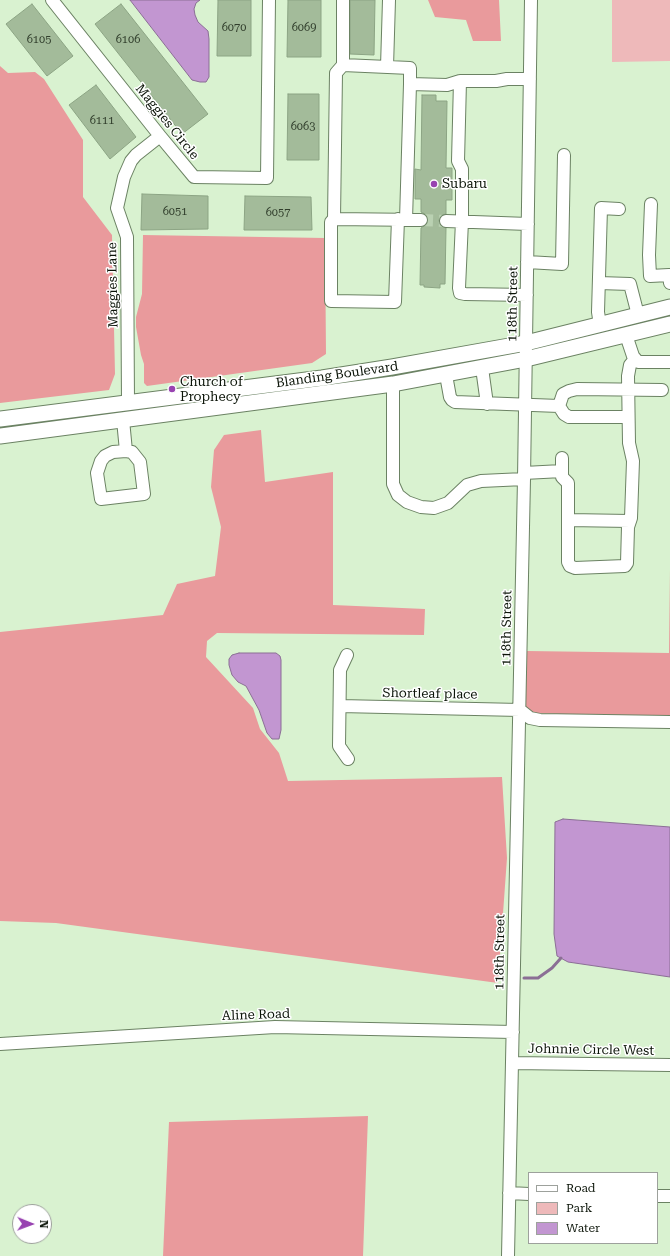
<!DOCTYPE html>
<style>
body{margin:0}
#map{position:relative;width:670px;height:1256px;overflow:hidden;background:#d9f2d0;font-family:"Roboto Serif",serif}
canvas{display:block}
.legend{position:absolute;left:528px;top:1172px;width:130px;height:72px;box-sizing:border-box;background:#fff;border:1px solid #9da19c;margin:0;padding:5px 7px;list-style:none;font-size:12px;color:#0b1408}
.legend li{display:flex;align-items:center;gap:8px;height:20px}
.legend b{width:20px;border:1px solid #9da19c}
.north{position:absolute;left:12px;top:1204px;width:40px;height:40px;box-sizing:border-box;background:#fff;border:1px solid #9da19c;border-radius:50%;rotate:91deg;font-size:11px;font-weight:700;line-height:16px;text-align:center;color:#0b1408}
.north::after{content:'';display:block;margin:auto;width:14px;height:18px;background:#9843b1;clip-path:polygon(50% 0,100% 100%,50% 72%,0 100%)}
</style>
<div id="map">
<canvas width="670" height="1256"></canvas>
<ul class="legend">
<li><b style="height:5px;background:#fff"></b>Road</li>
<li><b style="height:11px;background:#eeb9ba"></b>Park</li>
<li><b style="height:11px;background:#c296d1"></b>Water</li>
</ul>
<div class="north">N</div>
</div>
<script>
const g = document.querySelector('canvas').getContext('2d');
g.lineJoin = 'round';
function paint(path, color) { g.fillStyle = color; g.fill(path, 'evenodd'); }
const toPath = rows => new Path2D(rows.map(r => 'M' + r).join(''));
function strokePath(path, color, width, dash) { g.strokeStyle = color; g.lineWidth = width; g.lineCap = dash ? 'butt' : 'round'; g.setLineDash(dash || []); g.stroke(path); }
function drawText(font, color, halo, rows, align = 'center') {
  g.font = font + ' "Roboto Serif",serif'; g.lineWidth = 3; g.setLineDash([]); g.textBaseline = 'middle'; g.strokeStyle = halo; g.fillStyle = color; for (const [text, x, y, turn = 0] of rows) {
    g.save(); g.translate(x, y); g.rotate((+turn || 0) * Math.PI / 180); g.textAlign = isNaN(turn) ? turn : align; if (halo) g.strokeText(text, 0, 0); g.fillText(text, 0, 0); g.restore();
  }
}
const green = toPath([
 [612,0,670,0,670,61,612,62]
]);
const forest = toPath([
 [428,0,499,0,501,41,473,41,466,20,435,17],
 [0,66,8,73,35,72,44,79,83,140,83,197,112,235,115,374,109,390,0,403],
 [143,235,325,238,326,354,312,363,147,386,144,383,144,364,141,355,136,327,136,317,142,294],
 [261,430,265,482,333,472,333,605,425,609,424,635,217,633,207,641,206,657,253,708,260,729,279,753,288,781,502,777,507,858,498,983,56,923,0,921,0,632,163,615,177,584,215,576,221,527,211,487,214,450,224,435],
 [670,569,670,717,525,713,527,651,669,653],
 [368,1116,363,1256,163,1256,169,1122]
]);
const water = toPath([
 [130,0,200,0,196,3,194,9,195,15,198,22,208,31,209,39,209,77,206,82,200,82,192,80,130,0],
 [239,653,276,653,280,656,281,660,281,730,279,739,272,739,267,733,259,710,246,686,238,682,232,675,229,665,229,659,232,655,239,653],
 [563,819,670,827,670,977,568,962,557,956,554,934,555,822,563,819]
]);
const stream = toPath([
 [524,978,538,978,552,968,561,958]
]);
const building = toPath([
 [218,0,251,0,251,56,217,56,218,0],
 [288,0,321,0,321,57,287,57,288,0],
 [350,0,375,0,374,55,350,54,350,0],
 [32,4,73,56,47,76,6,24,32,4],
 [121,4,208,114,182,134,95,24,121,4],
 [96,85,136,137,110,159,69,105,96,85],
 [288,94,319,94,319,160,287,160,288,94],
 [422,95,436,95,436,101,447,101,446,168,452,168,452,200,446,200,446,214,442,215,439,220,440,225,446,228,445,284,440,284,440,288,424,287,424,285,420,285,421,228,427,224,428,220,425,214,421,212,421,199,415,199,415,169,421,170,422,95],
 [142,194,208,196,208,229,141,230,142,194],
 [245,196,311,197,312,230,244,230,245,196]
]);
const minorTunnel = toPath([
 [421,220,446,221]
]);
const minor = toPath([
 [52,0,160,136,194,177,267,178,269,0],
 [343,0,343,65,410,68,410,84,447,85,460,81,496,81,507,79,530,79],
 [343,65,336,73,334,219,331,222,331,301,395,302,398,219],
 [387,67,389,0],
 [460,81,458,161,462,169,462,221,459,288,460,293,465,294,527,295],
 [651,204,649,255,650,276,669,275,670,283],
 [334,219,421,220],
 [406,220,410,84],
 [446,221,528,224],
 [527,262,562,264,564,155],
 [599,283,630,284,638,315],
 [600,325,598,312,601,208,619,209],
 [626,335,633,356,638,362,670,362],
 [482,368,487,404],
 [446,375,450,397,452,400,455,402,559,406,564,414,569,417,628,417],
 [393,384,393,484,398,495,407,502,421,507,434,508,448,503,467,485,481,481,524,479],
 [128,402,127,237,117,208,124,177,131,161,136,155,160,136],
 [559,406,563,394,569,391,577,389,662,390],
 [123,420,126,451,113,452,105,456,101,461,97,473,101,499,144,494,140,462,132,452,126,451],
 [562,458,562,477,568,483,568,562,570,566,575,568,625,566,627,563,628,527,631,518,633,461,629,443,628,376,630,365,635,359],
 [524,473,562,471],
 [568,520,630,521],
 [347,655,340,670,339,746,348,759],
 [340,706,520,710,530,718,540,720,670,722],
 [0,1044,275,1027,513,1032],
 [512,1063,670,1065],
 [509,1193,529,1194],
 [657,1196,670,1196],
 [508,1256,524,479,531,0]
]);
const major = toPath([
 [0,419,322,378,392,367,526,343,670,307],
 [0,436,393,384,526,359,670,324]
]);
const markers = [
 [434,184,4,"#9843b1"],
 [172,389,4,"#9843b1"]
];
const numberNames = [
 ["6070",234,28],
 ["6069",304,28],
 ["6105",39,40],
 ["6106",128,40],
 ["6111",102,121],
 ["6063",303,127],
 ["6051",175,212],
 ["6057",278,213]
];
const streetNames = [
 ["Maggies Circle",167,122,51],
 ["Maggies Lane",113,285,-91],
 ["118th Street",513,304,-89],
 ["Blanding Boulevard",337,375,-8],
 ["118th Street",507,628,-89],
 ["Shortleaf place",430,694,1],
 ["118th Street",500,952,-89],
 ["Aline Road",256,1015,-2],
 ["Johnnie Circle West",591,1050,1]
];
const poiNames = [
 ["Subaru",442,184],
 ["Church of",180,382],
 ["Prophecy",180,397]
];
paint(green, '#eeb9ba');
paint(forest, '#e99a9c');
paint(water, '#c296d1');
strokePath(water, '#8b6f95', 1);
strokePath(stream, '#8b6f95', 3);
paint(building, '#a3bb9a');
strokePath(building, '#8ca484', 1);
strokePath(minorTunnel, '#bad1b2', 12, [12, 6]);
strokePath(minor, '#6b8263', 14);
strokePath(major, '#6b8263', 17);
strokePath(minor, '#fff', 12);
strokePath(major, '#fff', 15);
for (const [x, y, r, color] of markers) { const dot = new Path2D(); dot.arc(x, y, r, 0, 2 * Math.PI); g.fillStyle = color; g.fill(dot); strokePath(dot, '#fff', 1.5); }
drawText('11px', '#313e2c', null, numberNames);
drawText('13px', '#0b1408', '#fff', streetNames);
drawText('13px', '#0b1408', '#fff', poiNames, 'left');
</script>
